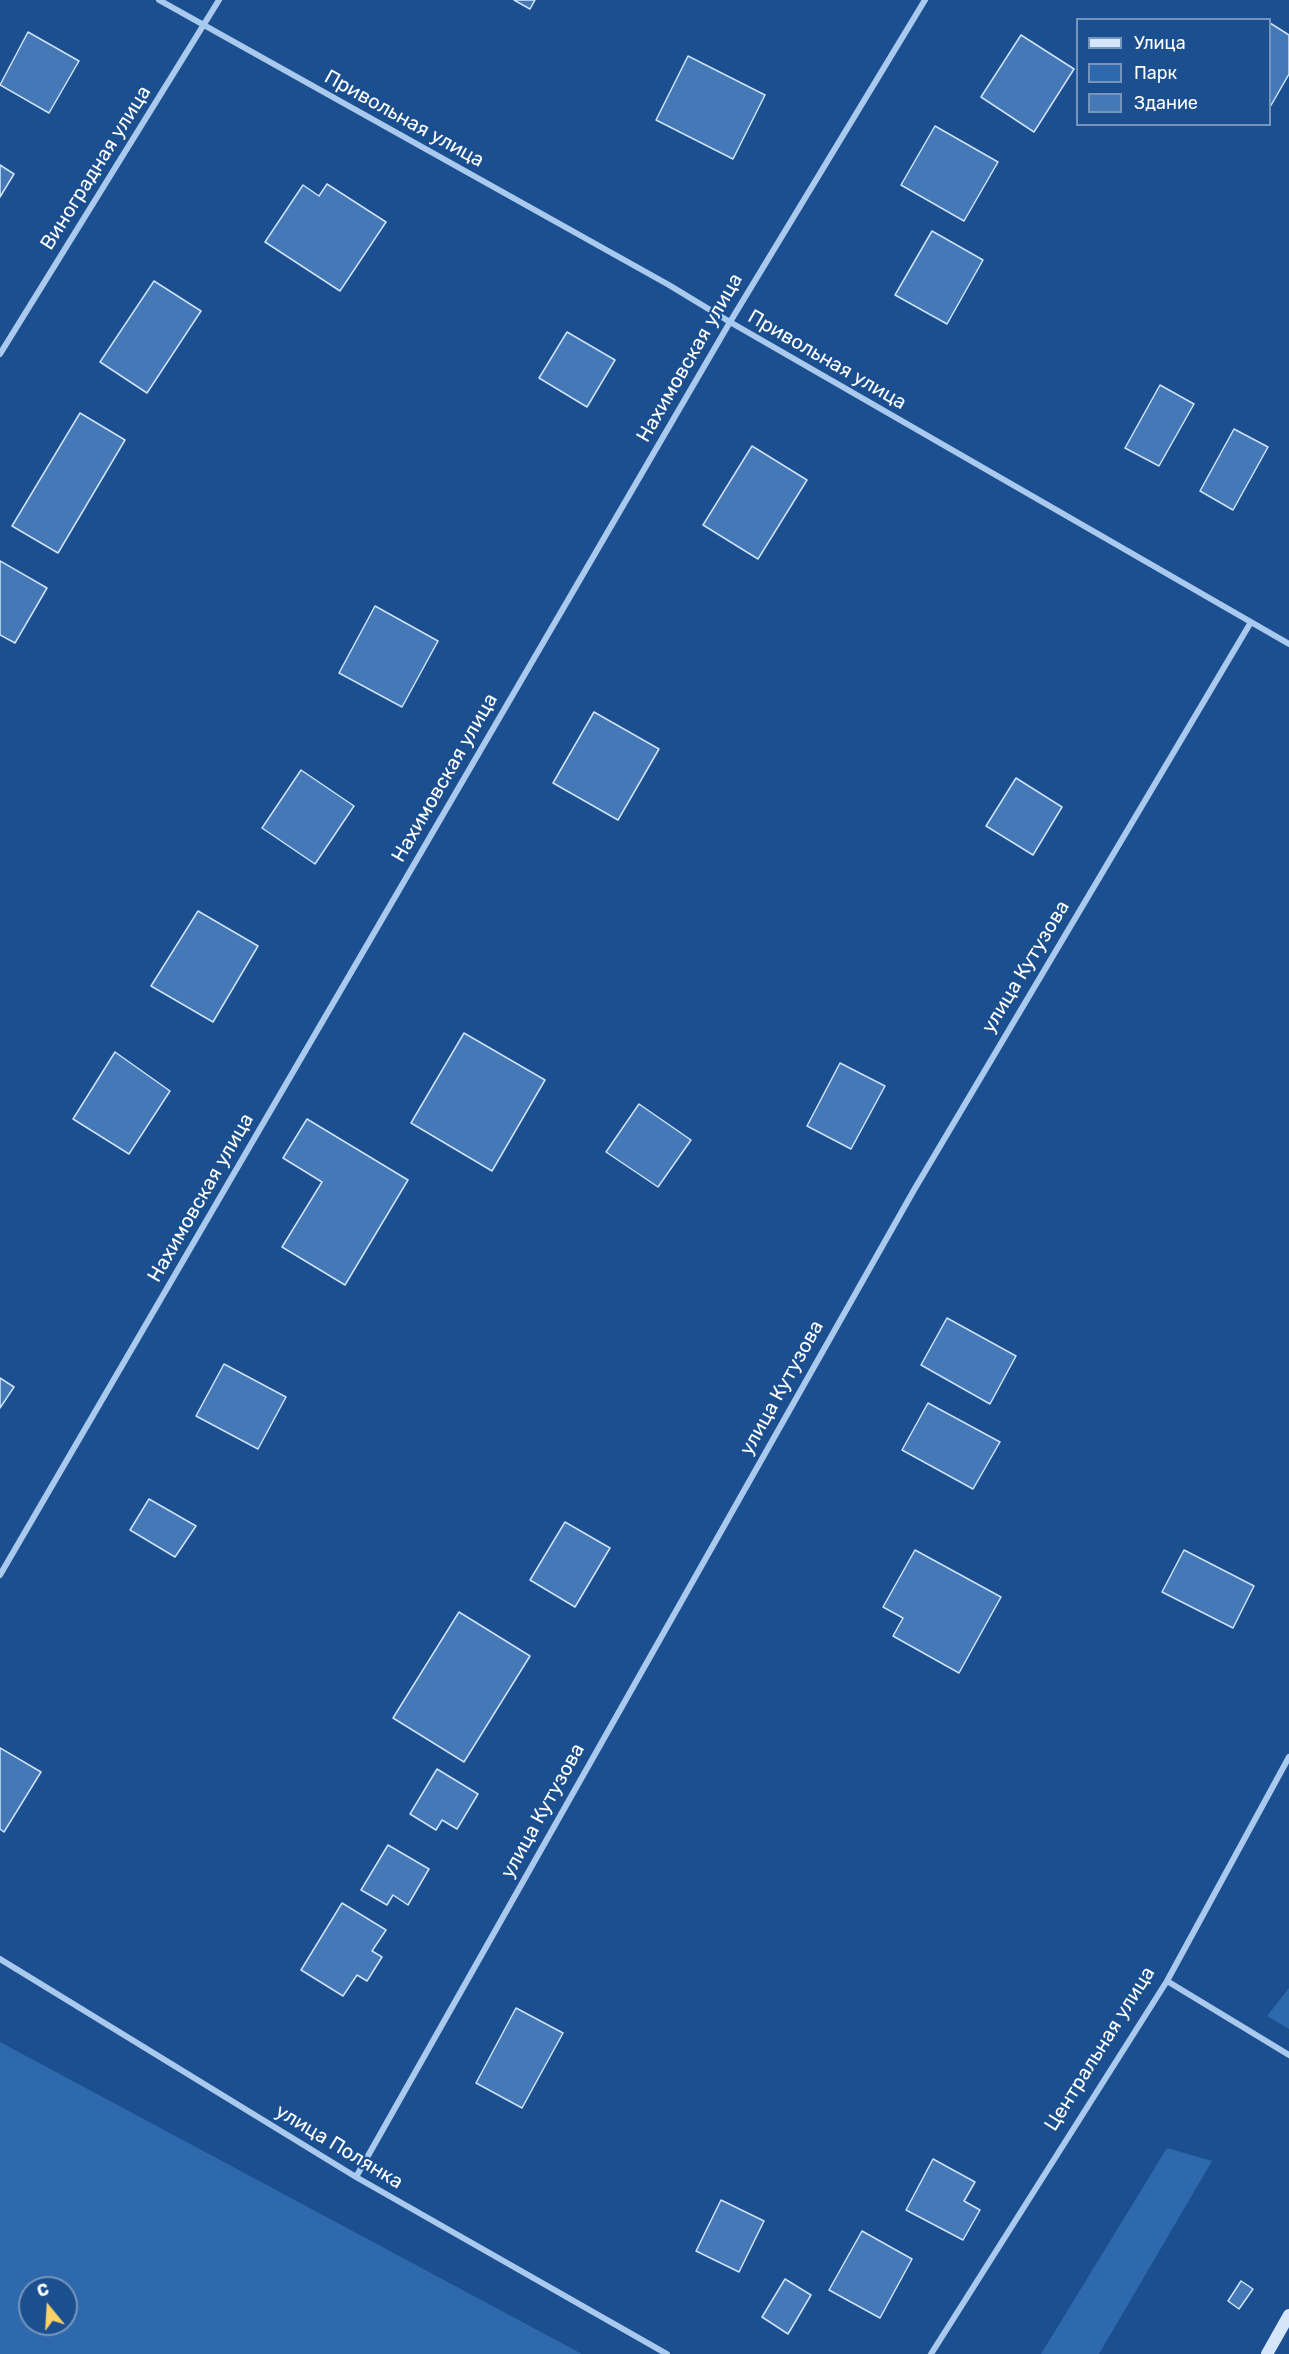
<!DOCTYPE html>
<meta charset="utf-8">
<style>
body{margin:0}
#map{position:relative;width:1289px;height:2354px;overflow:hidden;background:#1b4f8f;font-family:Rubik,sans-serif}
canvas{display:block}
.legend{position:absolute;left:1076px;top:18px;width:195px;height:108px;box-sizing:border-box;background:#1b4f8f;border:2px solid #7695bc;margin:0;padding:8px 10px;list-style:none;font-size:18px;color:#fff}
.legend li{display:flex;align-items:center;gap:12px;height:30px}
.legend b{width:30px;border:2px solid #7695bc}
.north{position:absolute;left:18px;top:2276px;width:60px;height:60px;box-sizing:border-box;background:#1b4f8f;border:2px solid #7695bc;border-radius:50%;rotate:342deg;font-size:16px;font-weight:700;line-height:24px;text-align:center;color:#fff}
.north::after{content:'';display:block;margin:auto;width:21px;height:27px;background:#ffd166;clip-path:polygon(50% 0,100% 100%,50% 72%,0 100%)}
</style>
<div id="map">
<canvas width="1289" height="2354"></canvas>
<ul class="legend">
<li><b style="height:8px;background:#d6e6fa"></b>Улица</li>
<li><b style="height:16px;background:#2e69ad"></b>Парк</li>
<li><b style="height:16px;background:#4478b7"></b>Здание</li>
</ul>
<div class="north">С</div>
</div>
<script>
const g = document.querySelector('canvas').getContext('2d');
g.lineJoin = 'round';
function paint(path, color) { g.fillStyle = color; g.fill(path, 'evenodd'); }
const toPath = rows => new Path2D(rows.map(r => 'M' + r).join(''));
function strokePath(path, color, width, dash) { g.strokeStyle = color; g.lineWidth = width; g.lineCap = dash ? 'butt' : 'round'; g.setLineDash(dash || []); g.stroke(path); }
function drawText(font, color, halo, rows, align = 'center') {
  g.font = font + ' Rubik,sans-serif'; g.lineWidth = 4.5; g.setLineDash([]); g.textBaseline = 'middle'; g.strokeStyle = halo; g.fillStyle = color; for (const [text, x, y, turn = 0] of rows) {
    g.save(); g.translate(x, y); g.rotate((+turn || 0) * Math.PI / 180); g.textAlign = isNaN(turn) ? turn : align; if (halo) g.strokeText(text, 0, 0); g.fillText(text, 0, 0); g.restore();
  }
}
const green = toPath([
 [1289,1988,1289,2029,1267,2016],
 [0,2042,582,2354,0,2354],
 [30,2288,66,2288,66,2324,30,2324],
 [1167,2148,1212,2161,1099,2354,1041,2354]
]);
const building = toPath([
 [514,0,535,0,530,9,514,0],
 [1270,23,1289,35,1289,74,1270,107,1270,23],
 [28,32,79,61,49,113,0,85,28,32],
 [1021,35,1074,69,1034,132,981,97,1021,35],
 [688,56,765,95,733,159,656,120,688,56],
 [935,126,998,162,964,221,901,185,935,126],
 [0,165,14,174,0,197,0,165],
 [327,184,386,222,340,291,265,242,303,185,319,196,327,184],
 [932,231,983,260,947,324,895,295,932,231],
 [154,281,201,311,147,393,100,362,154,281],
 [567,332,615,360,587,407,539,378,567,332],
 [1160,385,1194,404,1159,466,1125,448,1160,385],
 [80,413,125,440,58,553,12,526,80,413],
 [1234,429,1268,447,1233,510,1200,491,1234,429],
 [752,446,807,480,758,559,703,525,752,446],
 [0,561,47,588,15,643,0,635,0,561],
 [375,606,438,641,402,707,339,673,375,606],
 [594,712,659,749,618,820,553,783,594,712],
 [301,770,354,806,315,864,262,828,301,770],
 [1016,778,1062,807,1033,855,986,826,1016,778],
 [198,911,258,946,213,1022,151,986,198,911],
 [464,1033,545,1080,492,1171,411,1123,464,1033],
 [115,1052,170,1091,129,1154,73,1119,115,1052],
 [840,1063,885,1086,851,1149,807,1126,840,1063],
 [639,1104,691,1140,658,1187,606,1152,639,1104],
 [307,1119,408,1180,345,1285,282,1247,322,1182,283,1158,307,1119],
 [947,1318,1016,1356,990,1404,921,1365,947,1318],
 [224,1364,286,1397,258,1449,196,1416,224,1364],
 [0,1378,14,1387,0,1408,0,1378],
 [928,1403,1000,1442,973,1489,902,1450,928,1403],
 [149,1499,196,1526,175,1557,130,1530,149,1499],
 [565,1522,610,1548,575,1607,530,1580,565,1522],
 [915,1550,1001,1597,959,1673,893,1636,903,1618,883,1607,915,1550],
 [1184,1550,1254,1586,1233,1628,1162,1592,1184,1550],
 [459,1612,530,1656,464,1762,393,1718,459,1612],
 [0,1748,41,1772,4,1832,0,1829,0,1748],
 [437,1769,478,1794,457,1829,442,1820,436,1830,410,1814,437,1769],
 [388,1845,429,1869,408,1905,393,1895,387,1905,361,1890,388,1845],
 [342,1903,386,1930,372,1951,382,1957,367,1981,357,1975,343,1996,301,1970,342,1903],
 [516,2008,563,2033,522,2108,476,2083,516,2008],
 [933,2159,975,2182,964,2201,980,2210,963,2240,906,2210,933,2159],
 [721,2200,764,2221,739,2272,696,2251,721,2200],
 [862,2231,912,2259,880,2318,829,2290,862,2231],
 [785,2279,811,2295,788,2334,762,2317,785,2279],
 [1241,2281,1253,2289,1239,2309,1228,2301,1241,2281]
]);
const street = toPath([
 [159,0,669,285,730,322,1289,644],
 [0,354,219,0],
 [0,1575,730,322,925,0],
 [0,1959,356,2177,667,2354],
 [1167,1981,1289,2055],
 [356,2177,914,1190,1251,622],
 [931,2354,1167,1981,1289,1757]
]);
const secondary = toPath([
 [1267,2354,1289,2315]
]);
const streetNames = [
 ["Привольная улица",404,119,29],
 ["Виноградная улица",96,168,-58],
 ["Нахимовская улица",690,358,-60],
 ["Привольная улица",827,360,30],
 ["Нахимовская улица",445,778,-60],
 ["улица Кутузова",1026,967,-59],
 ["Нахимовская улица",201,1198,-60],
 ["улица Кутузова",782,1388,-61],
 ["улица Кутузова",543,1811,-61],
 ["Центральная улица",1100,2049,-58],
 ["улица Полянка",339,2147,31]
];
paint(green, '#2e69ad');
paint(building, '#4478b7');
strokePath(building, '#cfe3fa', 1.5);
strokePath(street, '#a9c9ee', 6);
strokePath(secondary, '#d6e6fa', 12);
drawText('20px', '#fff', '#1b4f8f', streetNames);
</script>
